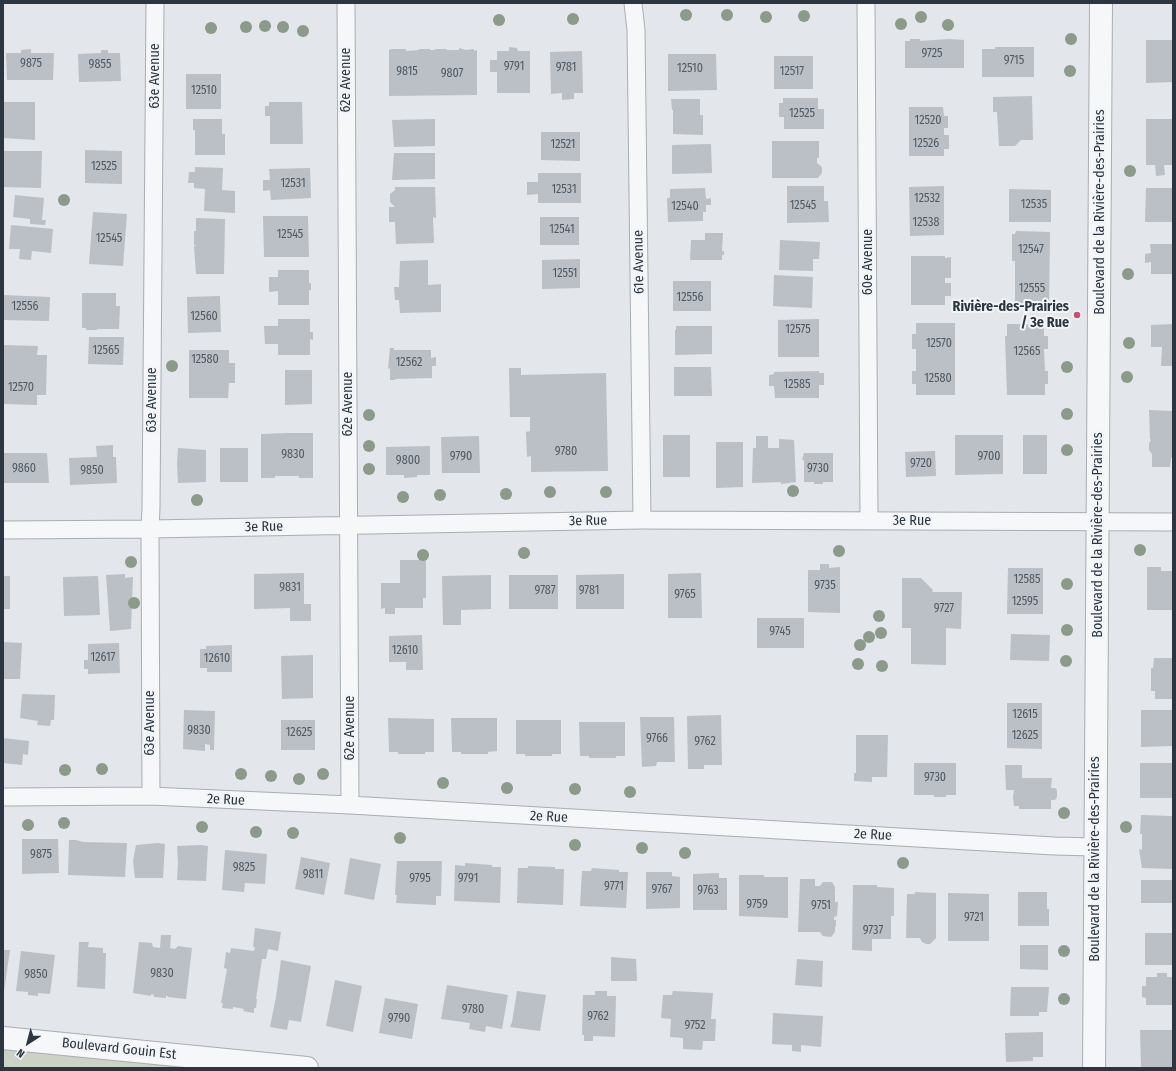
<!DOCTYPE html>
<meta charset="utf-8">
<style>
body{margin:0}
#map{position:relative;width:1176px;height:1071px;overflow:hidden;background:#e3e6ea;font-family:"Fira Sans Condensed",sans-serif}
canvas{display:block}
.frame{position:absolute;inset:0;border:4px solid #2c3641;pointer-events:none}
.north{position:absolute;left:8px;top:1023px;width:40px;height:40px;-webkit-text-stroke:3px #f2f5f7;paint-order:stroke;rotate:216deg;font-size:11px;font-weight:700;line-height:16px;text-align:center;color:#2c3641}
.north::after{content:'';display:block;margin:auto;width:14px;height:18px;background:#2c3641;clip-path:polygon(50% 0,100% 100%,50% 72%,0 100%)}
</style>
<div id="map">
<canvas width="1176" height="1071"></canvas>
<div class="frame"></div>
<div class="north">N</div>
</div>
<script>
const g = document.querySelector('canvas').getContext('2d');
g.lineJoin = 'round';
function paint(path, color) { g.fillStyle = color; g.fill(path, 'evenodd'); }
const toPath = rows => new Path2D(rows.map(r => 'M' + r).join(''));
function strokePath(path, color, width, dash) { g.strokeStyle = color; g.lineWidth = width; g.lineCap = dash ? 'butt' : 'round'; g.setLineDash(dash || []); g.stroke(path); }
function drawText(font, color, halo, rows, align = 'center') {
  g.font = font + ' "Fira Sans Condensed",sans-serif'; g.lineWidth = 4; g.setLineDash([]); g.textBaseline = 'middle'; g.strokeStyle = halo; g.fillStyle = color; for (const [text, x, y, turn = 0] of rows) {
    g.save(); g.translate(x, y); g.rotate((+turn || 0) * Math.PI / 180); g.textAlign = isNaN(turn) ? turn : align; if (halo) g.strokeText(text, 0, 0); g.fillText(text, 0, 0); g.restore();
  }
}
const green = toPath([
 [3,1037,307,1068,3,1068]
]);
const building = toPath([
 [910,39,920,39,920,41,949,39,964,40,964,68,905,68,905,41,910,41],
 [1146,40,1173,40,1173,82,1146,83],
 [509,47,517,48,518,51,530,51,530,93,497,93,497,72,490,72,490,60,497,60,497,51,509,51],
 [995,47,1034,47,1034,77,982,77,982,49,995,49],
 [459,48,466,50,474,49,474,51,477,50,477,95,389,96,389,50,391,49,406,49,406,51,419,50,419,49,430,49,430,50,435,50,435,49,446,49,447,50,459,50],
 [31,49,31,53,54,53,53,80,7,80,6,53,21,53,21,50],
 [101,50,108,50,108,53,120,53,121,81,79,82,78,54,101,53],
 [582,51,583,93,574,93,574,99,562,100,562,93,551,94,550,52],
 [668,54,716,54,717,90,668,91],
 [774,56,813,56,813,89,774,89],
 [186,74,221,74,221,109,186,109],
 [1032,96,1033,140,1021,140,1015,146,999,146,997,112,993,112,993,97],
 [783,98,818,98,818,109,824,109,824,129,784,129,784,117,779,117,779,103,783,103],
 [671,99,700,99,700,115,703,115,703,135,673,134,673,110,672,110],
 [3,102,35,102,35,140,3,138],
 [269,102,302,102,303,144,270,144,270,116,265,116,265,106,269,106],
 [909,107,943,107,944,116,948,116,948,128,944,128,944,135,949,135,949,149,944,149,944,156,909,156],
 [193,119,222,119,222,134,225,134,225,155,195,155,195,130,193,130],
 [435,119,435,146,394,147,392,120],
 [1146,119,1173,119,1173,165,1164,165,1165,175,1156,176,1155,165,1146,165],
 [541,132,580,132,580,161,541,160],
 [772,141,819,141,819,158,817,158,817,163,822,167,822,173,818,178,772,178],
 [711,144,712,173,672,174,672,145],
 [85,150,122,151,122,184,85,183],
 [3,151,42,151,41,188,3,187],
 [394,153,435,153,435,179,392,180],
 [195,167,223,168,222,190,235,191,235,213,204,211,205,189,194,188,194,183,188,183,189,172,195,172],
 [310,168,311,198,271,200,270,190,263,191,263,180,270,180,269,169],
 [538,173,581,173,581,203,538,203,538,194,527,195,527,182,538,182],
 [787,186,824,186,824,201,828,201,829,222,787,223],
 [944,186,944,235,910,236,909,187],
 [395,187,435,187,436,218,433,217,434,243,396,244,395,222,389,222,389,207,395,207,390,202,390,194,395,190],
 [705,188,706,199,711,198,711,205,706,205,706,212,703,212,703,221,668,222,667,198,670,198,670,189],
 [1146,188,1173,188,1173,222,1145,222],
 [1009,189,1051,190,1051,222,1009,222],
 [15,195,44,198,42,220,46,220,45,225,30,224,30,219,13,217],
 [93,212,127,214,123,266,89,264],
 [263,216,308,216,309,257,264,257],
 [540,217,579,217,579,245,540,245],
 [196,218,225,219,224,274,196,274,194,246,197,245,194,245,194,231,196,231],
 [11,225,53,229,51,253,32,251,31,260,19,259,20,249,9,249],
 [1016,231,1050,232,1049,309,1015,309,1015,261,1012,261,1012,234,1015,234],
 [705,233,723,233,722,251,724,251,724,255,722,255,722,260,690,260,691,240,705,240],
 [780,240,820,242,819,259,813,259,813,271,779,270],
 [1150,244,1173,244,1173,274,1151,274,1151,262,1145,263,1145,254,1151,253],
 [911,256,945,256,945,258,951,257,951,278,945,278,945,283,951,283,951,296,945,296,945,305,911,305],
 [580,259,580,288,542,289,542,260],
 [428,260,428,285,441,284,441,312,400,313,399,300,395,300,394,287,399,287,400,261],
 [278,270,309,270,309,283,311,283,311,290,309,290,309,305,278,305,278,291,269,292,269,277,278,277],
 [774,275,813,277,812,308,773,306],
 [673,281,711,281,711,311,673,311],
 [82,293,116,293,116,306,120,306,119,329,97,329,97,330,86,330,86,328,82,328],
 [3,295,50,297,49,321,3,320],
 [220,296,221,332,188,333,187,297],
 [278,319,310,319,310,332,313,332,313,340,310,339,310,355,278,355,278,344,265,344,264,326,278,326],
 [819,319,819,357,778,357,778,320],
 [916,323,955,323,955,395,916,395,916,384,912,384,912,371,916,371,916,349,912,349,912,334,916,334],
 [1007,324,1044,324,1044,336,1048,336,1048,349,1044,349,1045,371,1048,371,1048,384,1045,384,1045,395,1007,395,1005,336,1007,336],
 [1173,324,1173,366,1161,366,1162,347,1151,347,1151,325],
 [676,326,712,326,712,354,675,355,675,330,676,330],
 [89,337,124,337,123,365,88,364],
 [3,345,38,346,37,355,47,355,46,395,37,395,37,405,3,404],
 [390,348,394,348,394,350,431,350,431,358,436,357,436,366,432,366,432,378,395,379,395,380,390,380,390,368,388,369],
 [189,350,229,350,229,363,235,363,235,383,229,383,228,398,189,398],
 [674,367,711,367,712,396,674,396],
 [509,368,521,368,521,375,606,373,608,471,531,472,531,456,527,457,526,432,530,431,530,417,510,417],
 [285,370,312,370,312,404,285,405],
 [819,371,819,373,824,373,824,385,819,385,819,398,775,398,774,386,769,386,769,375,774,374,774,372],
 [1149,410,1173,411,1173,458,1171,458,1170,467,1152,467,1152,454,1149,450,1149,443,1151,440,1150,439],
 [289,433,313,433,313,478,299,478,299,476,275,476,275,478,261,478,261,434],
 [663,435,690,435,690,477,663,477],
 [955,435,1003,435,1003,474,955,475],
 [1023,435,1047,435,1047,474,1023,474],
 [479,436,480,473,442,473,441,437],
 [756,436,768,436,768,448,779,448,779,439,794,440,796,482,781,484,781,482,752,483,753,448,756,448],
 [716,442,743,442,743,487,716,488],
 [113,445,113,457,116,457,117,483,70,485,69,458,97,457,96,446],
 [430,446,430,475,417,475,417,477,404,478,404,475,386,475,386,447],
 [178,448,206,450,206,482,178,483,177,464],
 [220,448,248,448,248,482,220,482],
 [935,451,936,476,906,477,905,452],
 [3,453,47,453,49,483,3,483],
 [804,453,833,453,833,482,823,482,823,484,814,484,814,482,804,482,804,460,802,460],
 [400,560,426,560,426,598,423,598,423,608,395,608,395,614,385,614,385,608,381,609,381,583,400,583],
 [820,564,829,564,829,568,840,567,840,613,808,612,808,570,820,570],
 [1147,567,1161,567,1161,571,1173,571,1173,610,1147,610],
 [1008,568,1043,568,1043,614,1007,614],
 [304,573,304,604,311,604,311,621,290,621,290,608,254,609,254,574],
 [701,573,702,618,668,618,668,574],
 [125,574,125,578,133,577,131,629,110,631,106,575],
 [624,574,624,609,576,609,576,575],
 [491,575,491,609,461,610,461,625,443,625,442,576],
 [509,575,558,575,558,609,509,609],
 [3,576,10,576,10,609,3,609],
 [98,576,100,615,64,616,63,577],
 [902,578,921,578,933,590,932,592,962,592,961,629,946,628,946,665,911,664,911,628,902,628],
 [757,618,804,618,804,648,757,648],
 [1011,634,1050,635,1049,661,1010,660],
 [422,635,423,670,406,670,406,662,389,662,389,636],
 [3,642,22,643,20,679,3,679],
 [119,643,120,673,88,674,88,669,84,669,84,660,88,660,88,644],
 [232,645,232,672,207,672,207,668,200,668,200,649,206,649,206,646],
 [313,655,313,698,282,699,281,656],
 [1154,658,1173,658,1173,699,1155,699,1155,691,1151,691,1151,668,1153,668],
 [22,694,55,695,54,720,51,720,50,726,37,725,38,721,20,718],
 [1007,703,1042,703,1042,749,1007,748],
 [184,710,215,711,214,750,210,750,210,745,205,744,205,751,183,749],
 [1141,710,1173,710,1173,746,1141,747],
 [721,715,722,765,704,765,704,769,688,769,687,716],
 [640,717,674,717,675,762,657,762,656,766,642,767],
 [388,718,434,719,434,752,425,752,425,754,398,754,398,752,389,752],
 [451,718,497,718,497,751,488,752,488,754,461,754,461,752,452,752],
 [281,720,315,720,315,750,281,750],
 [516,720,561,720,561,754,552,754,552,756,525,756,525,754,516,754],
 [579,722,625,722,625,756,616,756,616,758,589,758,589,756,580,756],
 [856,735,888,735,887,777,872,777,872,782,854,781,854,773,856,773],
 [3,738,29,741,28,755,23,754,22,765,3,763],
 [914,763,956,763,956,795,946,795,946,797,934,797,934,795,914,795],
 [1140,763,1173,763,1173,798,1140,798],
 [1005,765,1022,765,1022,778,1052,778,1051,788,1055,788,1057,790,1057,797,1055,800,1051,800,1051,809,1019,809,1019,806,1014,806,1013,797,1014,790,1006,790],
 [1141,815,1173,816,1173,869,1142,868,1139,849,1142,850,1142,834,1140,834],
 [22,839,58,839,59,873,22,874],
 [69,840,76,840,83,842,127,843,125,877,68,875],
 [158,843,165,844,163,878,135,878,133,861,136,845],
 [201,845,208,846,206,881,177,880,178,863,177,846],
 [225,850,267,854,265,884,245,883,244,892,222,890],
 [301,857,330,863,324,895,295,889],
 [350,858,381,864,374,900,344,894],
 [397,861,442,861,441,896,436,896,436,905,396,903,397,895,395,895],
 [465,863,492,865,492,867,501,867,500,903,454,901,455,865,465,866],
 [528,866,555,867,555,869,564,869,563,905,517,903,518,868,528,868],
 [592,868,619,870,619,872,628,872,626,908,580,906,582,871,591,871],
 [646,872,672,872,672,876,680,877,680,908,646,909],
 [719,873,719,878,727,878,727,910,693,910,693,874],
 [739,875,764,875,764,877,788,877,788,918,739,916],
 [800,879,815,879,815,886,820,886,823,882,832,882,835,887,835,893,834,894,835,894,835,902,838,902,837,916,834,917,834,920,836,920,836,927,835,926,835,932,831,937,823,936,820,932,798,932],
 [1141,880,1173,880,1173,903,1141,903],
 [853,885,877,885,877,887,894,888,894,916,891,916,891,939,872,939,872,951,852,950],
 [915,892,936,893,936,938,930,944,926,944,922,942,920,938,906,938,907,894,915,894],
 [1018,892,1047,892,1047,909,1049,909,1049,926,1018,926],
 [948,893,989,894,989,941,948,941],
 [255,928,281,932,278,951,268,949,266,959,262,959,256,999,257,999,256,1008,254,1008,254,1013,243,1011,244,1009,233,1007,233,1009,222,1008,223,1003,221,1003,227,969,224,968,226,952,230,953,231,948,254,951,255,947,253,947],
 [1145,933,1173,933,1173,965,1145,965],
 [161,935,171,935,170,948,175,949,178,946,192,948,186,999,168,997,166,995,166,998,154,997,154,995,151,994,151,996,133,993,139,942,152,943,153,947,160,948],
 [79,942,89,942,88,947,103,948,103,953,106,953,105,989,77,987],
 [1020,945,1048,945,1048,970,1020,969],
 [3,950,10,950,4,991,3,991],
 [21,951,55,955,50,994,38,993,38,996,28,995,28,992,16,991],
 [611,957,636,959,637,981,611,981],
 [797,959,823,961,822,987,795,985],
 [281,960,311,966,301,1022,289,1020,287,1030,270,1027,276,997],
 [1157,973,1167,973,1167,977,1173,977,1173,1005,1146,1005,1146,998,1142,997,1142,986,1146,986,1146,977,1157,977],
 [335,980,362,986,353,1032,326,1026],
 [447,985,508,995,502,1029,486,1026,485,1032,469,1029,470,1023,441,1019],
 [1011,987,1049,987,1047,1012,1039,1012,1039,1016,1010,1016],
 [517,991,546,995,540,1031,510,1027,512,1022],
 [595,991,607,991,607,996,616,996,615,1037,593,1036,593,1041,584,1041,584,1035,582,1035,583,995,595,995],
 [673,991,713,993,711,1019,716,1019,715,1041,703,1041,702,1050,683,1049,683,1038,670,1037,671,1019,661,1018,663,995,672,995],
 [385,998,418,1004,412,1039,379,1033],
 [773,1013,823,1016,821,1047,801,1045,801,1052,792,1051,792,1045,772,1044],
 [1140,1030,1173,1030,1173,1068,1141,1068],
 [1043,1032,1043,1057,1033,1057,1033,1061,1006,1062,1005,1033]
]);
const minor = toPath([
 [346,3,350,805],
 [633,3,636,30,642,520],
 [866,3,869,520],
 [3,530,150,529,642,520,1173,522],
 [151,796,150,529,151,508,155,3],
 [3,797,151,796,350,805,1054,846,1095,847]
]);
const tertiary = toPath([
 [3,1038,307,1068],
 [1094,1068,1101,3]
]);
const trees = [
 [686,15],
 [727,15],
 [804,16],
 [766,17],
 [921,17],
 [573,19],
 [499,20],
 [901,24],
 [948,25],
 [265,26],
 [246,27],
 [283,27],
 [211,28],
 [303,31],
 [1071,39],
 [1070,71],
 [1130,171],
 [64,200],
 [1128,274],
 [1129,343],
 [172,366],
 [1067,367],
 [1127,377],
 [1067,414],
 [369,415],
 [369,446],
 [1067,450],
 [369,469],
 [793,491],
 [550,492],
 [606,492],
 [506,494],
 [440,495],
 [403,497],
 [197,500],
 [1140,550],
 [839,551],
 [524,553],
 [423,555],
 [131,562],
 [1067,584],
 [134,603],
 [879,616],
 [1067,630],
 [881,633],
 [869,637],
 [860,645],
 [1066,661],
 [858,664],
 [882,666],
 [102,769],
 [65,770],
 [241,774],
 [323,774],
 [271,776],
 [299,779],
 [443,783],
 [507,788],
 [575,789],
 [630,792],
 [1064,813],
 [64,823],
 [28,825],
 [202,827],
 [1126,827],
 [256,832],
 [293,833],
 [400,838],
 [575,845],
 [642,848],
 [685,853],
 [903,863],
 [1064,951],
 [1064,999]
];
const markers = [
 [1077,315,4,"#c55172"]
];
const numberNames = [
 ["9725",932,54],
 ["9715",1014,61],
 ["9875",31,64],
 ["9855",100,65],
 ["9791",514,67],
 ["9781",566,68],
 ["12510",690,69],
 ["9815",407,72],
 ["12517",792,72],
 ["9807",452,74],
 ["12510",204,91],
 ["12525",802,114],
 ["12520",928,121],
 ["12526",926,144],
 ["12521",563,145],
 ["12525",104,167],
 ["12531",293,184],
 ["12531",564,190],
 ["12532",927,199],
 ["12535",1034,205],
 ["12545",803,206],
 ["12540",685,207],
 ["12538",926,223],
 ["12541",562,230],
 ["12545",290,235],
 ["12545",109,239],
 ["12547",1031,250],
 ["12551",565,274],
 ["12555",1032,289],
 ["12556",690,298],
 ["12556",25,307],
 ["12560",204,317],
 ["12575",798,330],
 ["12570",939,344],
 ["12565",106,351],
 ["12565",1027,352],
 ["12580",205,360],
 ["12562",409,363],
 ["12580",938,379],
 ["12585",797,385],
 ["12570",21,388],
 ["9780",566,452],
 ["9830",293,455],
 ["9790",461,457],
 ["9700",989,457],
 ["9800",408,461],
 ["9720",921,464],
 ["9860",24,469],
 ["9730",818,469],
 ["9850",92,471],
 ["12585",1027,580],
 ["9735",825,586],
 ["9831",290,588],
 ["9787",545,591],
 ["9781",589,591],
 ["9765",685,595],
 ["12595",1025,602],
 ["9727",944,609],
 ["9745",780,632],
 ["12610",405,651],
 ["12617",103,658],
 ["12610",217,659],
 ["12615",1025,715],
 ["9830",199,731],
 ["12625",299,733],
 ["12625",1025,736],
 ["9766",657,739],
 ["9762",705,742],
 ["9730",935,778],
 ["9875",41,855],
 ["9825",244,868],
 ["9811",313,875],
 ["9795",420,879],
 ["9791",468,879],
 ["9771",614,887],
 ["9767",662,890],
 ["9763",708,891],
 ["9759",757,905],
 ["9751",821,906],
 ["9721",974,918],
 ["9737",873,931],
 ["9830",162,974],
 ["9850",36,975],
 ["9780",473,1010],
 ["9762",598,1017],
 ["9790",399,1019],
 ["9752",695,1026]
];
const streetNames = [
 ["63e Avenue",155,76,-90],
 ["62e Avenue",346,80,-90],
 ["Boulevard de la Rivière-des-Prairies",1100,212,-90],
 ["61e Avenue",639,262,-91],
 ["60e Avenue",868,262,-90],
 ["63e Avenue",152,400,-90],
 ["62e Avenue",348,404,-90],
 ["3e Rue",588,521,-1],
 ["3e Rue",912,521],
 ["3e Rue",264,527,-1],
 ["Boulevard de la Rivière-des-Prairies",1098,535,-90],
 ["63e Avenue",150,723,-90],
 ["62e Avenue",350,728,-90],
 ["2e Rue",226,800,3],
 ["2e Rue",549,817,3],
 ["2e Rue",873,835,3],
 ["Boulevard de la Rivière-des-Prairies",1095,859,-90],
 ["Boulevard Gouin Est",119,1049,6]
];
const poiNames = [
 ["Rivière-des-Prairies",1069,307],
 ["/ 3e Rue",1069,323]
];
paint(green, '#cad3c4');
paint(building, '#bac0c6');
strokePath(minor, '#a8aeb4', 19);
strokePath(tertiary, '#a8aeb4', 24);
strokePath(minor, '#f5f7f8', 17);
strokePath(tertiary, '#f5f7f8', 22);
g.fillStyle = '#8c9a89';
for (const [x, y] of trees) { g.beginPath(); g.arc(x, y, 6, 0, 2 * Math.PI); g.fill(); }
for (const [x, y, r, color] of markers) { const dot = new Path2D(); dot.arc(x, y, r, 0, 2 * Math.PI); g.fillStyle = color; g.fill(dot); strokePath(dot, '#f2f5f7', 1.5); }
drawText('12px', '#505862', null, numberNames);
drawText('14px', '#2c3641', '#f2f5f7', streetNames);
drawText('bold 14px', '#2c3641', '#f2f5f7', poiNames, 'right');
</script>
